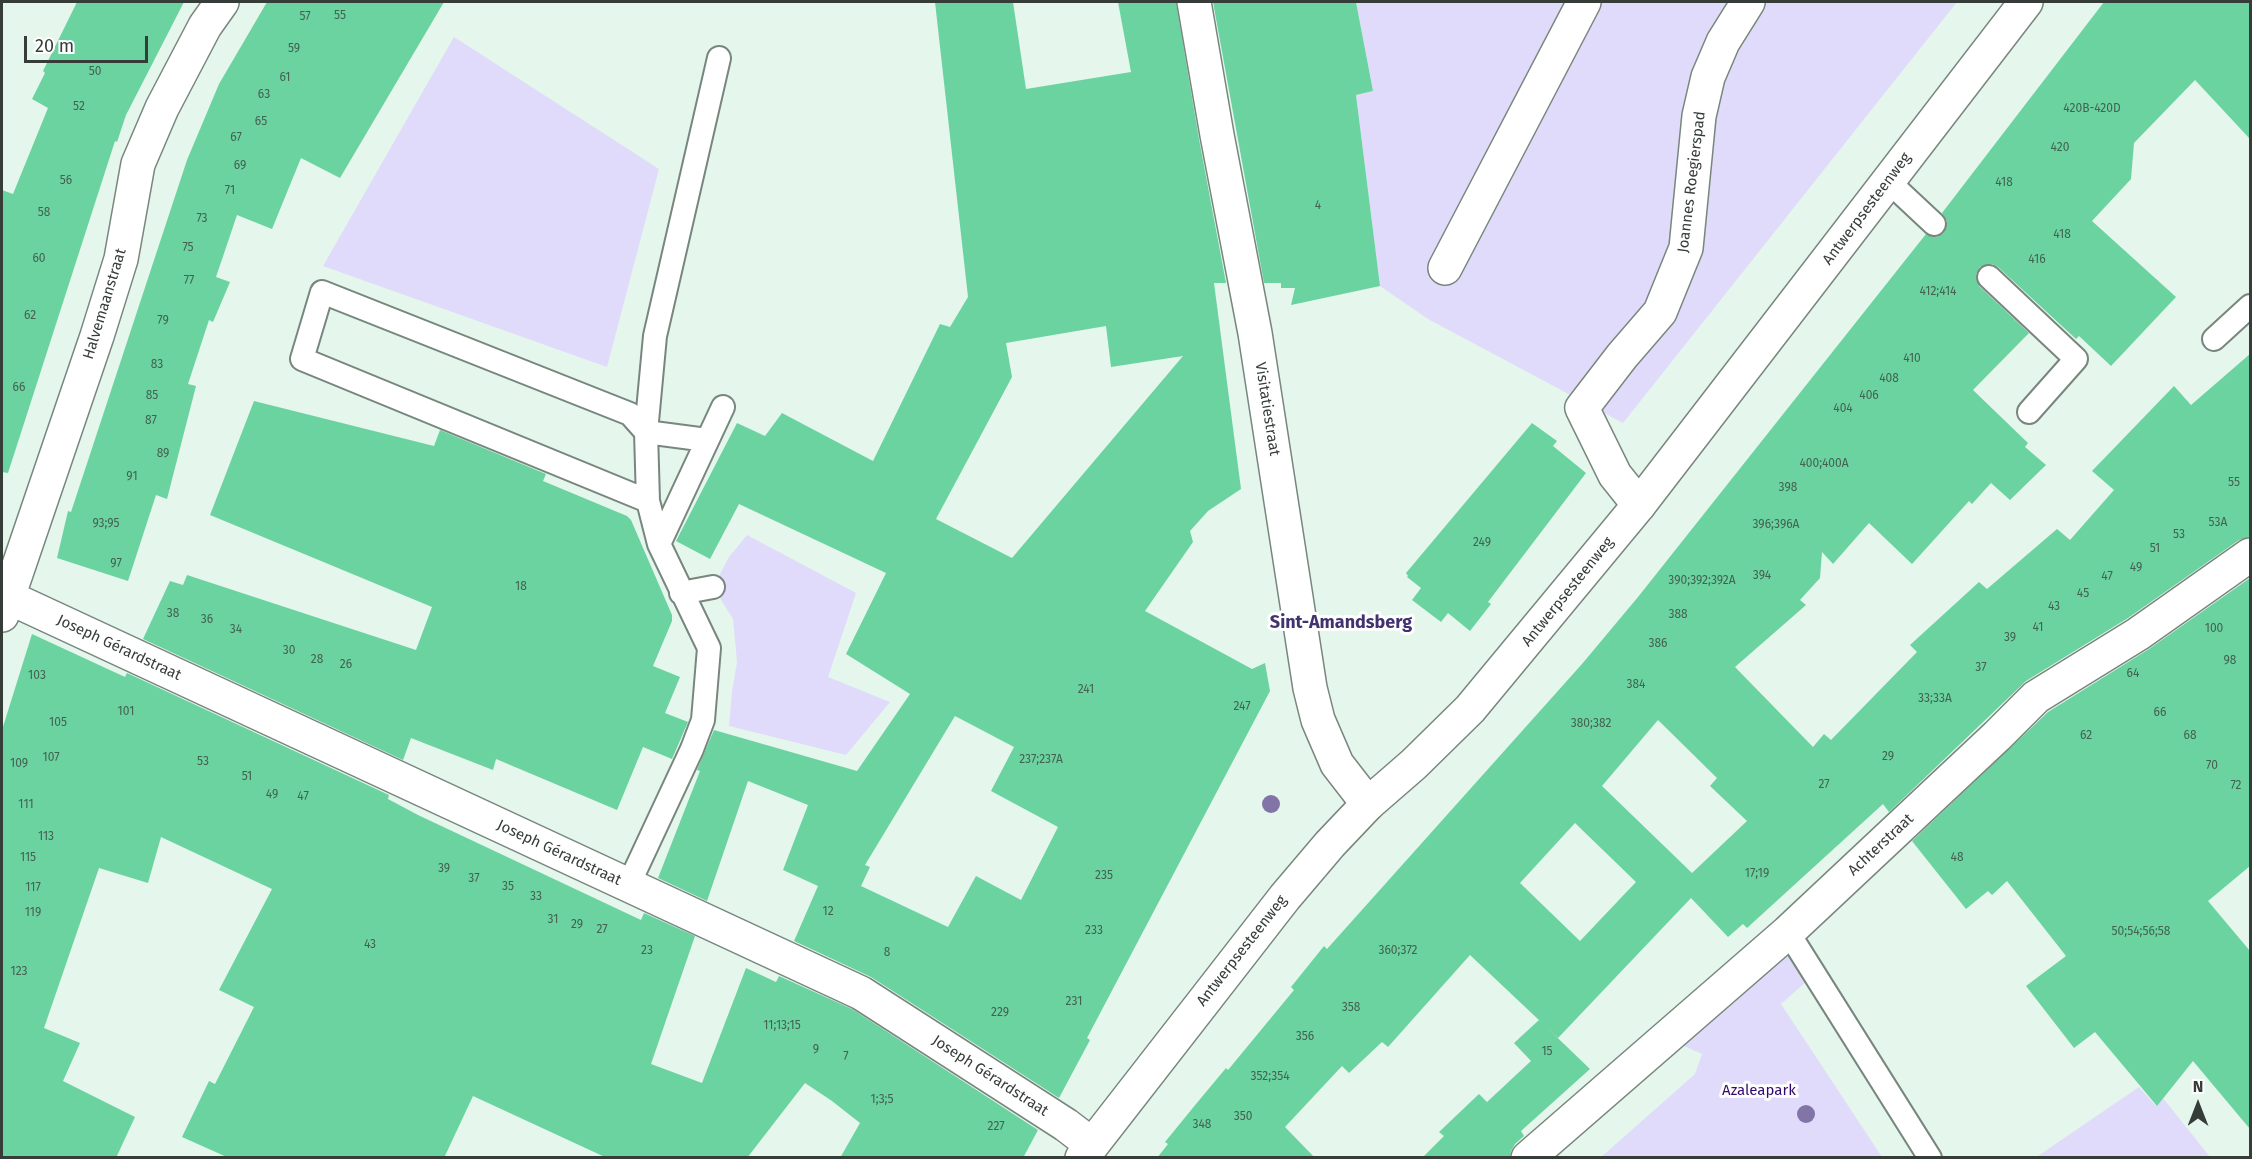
<!DOCTYPE html>
<meta charset="utf-8">
<style>
body{margin:0}
#map{position:relative;width:2252px;height:1159px;overflow:hidden;background:#e5f6ec;font-family:"Fira Sans",sans-serif}
canvas{display:block}
.frame{position:absolute;inset:0;border:3px solid #363c38;pointer-events:none}
.north{position:absolute;left:2168px;top:1075px;width:60px;height:60px;-webkit-text-stroke:4px #fefefe;paint-order:stroke;rotate:0deg;font-size:16px;font-weight:700;line-height:24px;text-align:center;color:#363c38}
.north::after{content:'';display:block;margin:auto;width:21px;height:27px;background:#363c38;clip-path:polygon(50% 0,100% 100%,50% 72%,0 100%)}
.scale{position:absolute;left:24px;top:36px;width:124px;height:27px;box-sizing:border-box;border:3px solid #363c38;border-top:0;padding-left:8px;font-size:18px;line-height:21px;white-space:nowrap;color:#363c38;-webkit-text-stroke:4px #fefefe;paint-order:stroke}
</style>
<div id="map">
<canvas width="2252" height="1159"></canvas>
<div class="frame"></div>
<div class="north">N</div>
<div class="scale">20 m</div>
</div>
<script>
const g = document.querySelector('canvas').getContext('2d');
g.lineJoin = 'round';
function paint(path, color) { g.fillStyle = color; g.fill(path, 'evenodd'); }
const toPath = rows => new Path2D(rows.map(r => 'M' + r).join(''));
function strokePath(path, color, width, dash) { g.strokeStyle = color; g.lineWidth = width; g.lineCap = dash ? 'butt' : 'round'; g.setLineDash(dash || []); g.stroke(path); }
function drawText(font, color, halo, rows, align = 'center') {
  g.font = font + ' "Fira Sans",sans-serif'; g.lineWidth = 6; g.setLineDash([]); g.textBaseline = 'middle'; g.strokeStyle = halo; g.fillStyle = color; for (const [text, x, y, turn = 0] of rows) {
    g.save(); g.translate(x, y); g.rotate((+turn || 0) * Math.PI / 180); g.textAlign = isNaN(turn) ? turn : align; if (halo) g.strokeText(text, 0, 0); g.fillText(text, 0, 0); g.restore();
  }
}
const green = toPath([
 [1356,2,1957,2,1623,423,1428,319,1380,286,1356,95,1373,91],
 [454,37,659,169,607,367,323,266],
 [747,535,856,593,828,677,890,702,846,755,729,726,732,692,737,662,733,619,713,587,729,557],
 [1786,952,1807,981,1781,1004,1882,1157,1600,1158,1695,1074,1702,1054,1682,1045],
 [2139,1087,2156,1106,2163,1098,2210,1157,2035,1158]
]);
const building = toPath([
 [77,2,184,2,126,115,117,142,115,141,8,473,2,472,2,190,13,194,48,108,32,99,45,73,43,71],
 [267,2,444,2,340,178,301,158,272,229,237,215,216,277,230,282,213,322,209,320,188,384,196,386,167,499,156,495,128,581,57,558,68,511,71,512,187,160,219,84],
 [935,2,1013,2,1026,89,1131,72,1118,2,1176,2,1199,139,1226,283,1214,283,1241,489,1208,511,1190,531,1193,542,1145,611,1252,669,1265,663,1270,691,1087,1038,1090,1040,1059,1098,871,977,794,941,818,886,783,870,808,805,748,781,707,901,658,878,700,771,697,770,714,730,857,771,910,694,846,654,886,573,739,504,710,559,676,541,737,423,765,436,782,413,873,461,940,324,950,327,968,297],
 [1106,326,1111,367,1183,356,1012,558,936,519,1012,377,1006,343],
 [955,716,1014,747,991,791,1058,827,1021,900,976,876,948,927,861,886,870,867,865,865],
 [1213,2,1356,2,1373,91,1356,95,1380,286,1291,305,1295,288,1281,288,1281,283,1264,283],
 [2104,2,2250,2,2250,139,2195,80,2134,143,2131,179,2092,221,2176,297,2111,366,2079,336,2076,339,1998,267,1992,264,1980,267,1976,274,1979,286,2029,333,1973,390,2028,443,2025,447,2046,465,2010,500,1991,483,1972,504,1969,501,1912,564,1869,523,1833,564,1822,552,1820,578,1800,600,1806,605,1735,667,1813,747,1824,734,1831,740,1917,652,1910,645,1979,582,1987,589,2057,529,2070,540,2114,490,2092,471,2174,386,2191,405,2250,354,2250,537,2239,540,2128,618,2026,681,1889,812,1883,804,1747,928,1743,924,1728,937,1691,898,1558,1038,1470,955,1388,1047,1382,1042,1349,1073,1342,1066,1285,1127,1315,1158,1157,1158,1168,1144,1165,1142,1196,1104,1226,1068,1228,1070,1294,990,1291,987,1324,946,1327,949,1582,664,1638,597,1926,234,1937,237,1944,233,1947,221,1942,213],
 [1658,720,1717,778,1710,786,1747,821,1692,873,1602,786],
 [1575,823,1636,882,1580,941,1520,883],
 [254,401,434,446,440,430,546,474,543,481,627,516,631,520,672,615,672,621,653,666,680,677,665,713,688,722,672,759,643,747,617,810,496,759,493,770,411,738,403,760,143,639,170,581,183,585,187,575,416,650,432,607,210,515],
 [1532,423,1557,441,1553,446,1586,473,1488,602,1491,604,1470,631,1448,613,1441,622,1412,600,1421,588,1407,577,1408,576,1406,573],
 [2250,578,2250,866,2208,901,2250,951,2250,1129,2193,1061,2157,1106,2095,1032,2074,1048,2026,986,2066,956,2007,881,1992,895,1988,891,1966,909,1912,841,2048,712,2149,649],
 [32,634,125,677,127,673,389,795,388,799,418,815,641,920,644,913,695,936,651,1064,702,1083,746,968,776,982,779,976,852,1009,1038,1130,1023,1158,840,1158,860,1123,832,1101,805,1083,747,1158,607,1158,473,1096,444,1158,229,1158,182,1137,209,1081,215,1084,254,1007,219,990,272,889,161,837,148,883,99,868,44,1028,80,1043,63,1081,135,1117,116,1158,2,1158,2,730],
 [1539,1020,1590,1069,1521,1131,1524,1136,1515,1144,1511,1151,1510,1158,1422,1158,1444,1136,1439,1132,1479,1094,1487,1102,1531,1061,1514,1043]
]);
const lane = toPath([
 [1888,181,1934,224],
 [1989,277,2076,359,2029,412],
 [2214,339,2250,306],
 [707,440,646,432,655,336,719,58],
 [659,544,723,407],
 [681,593,713,587],
 [628,886,692,749,703,720,709,648,659,544,648,501,646,432,630,414,322,292,302,359,648,501],
 [1788,932,1930,1158]
]);
const street = toPath([
 [1194,2,1217,135,1255,333,1310,688,1318,720,1337,764,1368,804],
 [1445,268,1584,2],
 [1639,505,1615,475,1582,408,1622,356,1660,312,1686,248,1699,116,1708,77,1723,42,1748,2],
 [8,597,861,993,1066,1125,1091,1144],
 [2,615,97,336,121,259,138,164,162,108,205,26,222,2],
 [1528,1158,1788,932,1997,736,2036,697,2138,634,2250,555]
]);
const secondary = toPath([
 [1082,1158,1285,897,1330,844,1368,804,1414,764,1470,709,1639,505,2026,2]
]);
const trees = [
 [1271,804],
 [1806,1114]
];
const numberNames = [
 ["55",340,16],
 ["57",305,17],
 ["59",294,49],
 ["50",95,72],
 ["61",285,78],
 ["63",264,95],
 ["52",79,107],
 ["420B-420D",2092,109],
 ["65",261,122],
 ["67",236,138],
 ["420",2060,148],
 ["69",240,166],
 ["56",66,181],
 ["418",2004,183],
 ["71",230,191],
 ["4",1318,206],
 ["58",44,213],
 ["73",202,219],
 ["418",2062,235],
 ["75",188,248],
 ["60",39,259],
 ["416",2037,260],
 ["77",189,281],
 ["412;414",1938,292],
 ["62",30,316],
 ["79",163,321],
 ["410",1912,359],
 ["83",157,365],
 ["408",1889,379],
 ["66",19,388],
 ["85",152,396],
 ["406",1869,396],
 ["404",1843,409],
 ["87",151,421],
 ["89",163,454],
 ["400;400A",1824,464],
 ["91",132,477],
 ["55",2234,483],
 ["398",1788,488],
 ["53A",2218,523],
 ["93;95",106,524],
 ["396;396A",1776,525],
 ["53",2179,535],
 ["249",1482,543],
 ["51",2155,549],
 ["97",116,564],
 ["49",2136,568],
 ["394",1762,576],
 ["47",2107,577],
 ["390;392;392A",1702,581],
 ["18",521,587],
 ["45",2083,594],
 ["43",2054,607],
 ["38",173,614],
 ["388",1678,615],
 ["36",207,620],
 ["41",2038,628],
 ["100",2214,629],
 ["34",236,630],
 ["39",2010,638],
 ["386",1658,644],
 ["30",289,651],
 ["28",317,660],
 ["98",2230,661],
 ["26",346,665],
 ["37",1981,668],
 ["64",2133,674],
 ["103",37,676],
 ["384",1636,685],
 ["241",1086,690],
 ["33;33A",1935,699],
 ["247",1242,707],
 ["101",126,712],
 ["66",2160,713],
 ["105",58,723],
 ["380;382",1591,724],
 ["62",2086,736],
 ["68",2190,736],
 ["29",1888,757],
 ["107",51,758],
 ["237;237A",1041,760],
 ["53",203,762],
 ["109",19,764],
 ["70",2212,766],
 ["51",247,777],
 ["27",1824,785],
 ["72",2236,786],
 ["49",272,795],
 ["47",303,797],
 ["111",26,805],
 ["113",46,837],
 ["115",28,858],
 ["48",1957,858],
 ["39",444,869],
 ["17;19",1757,874],
 ["235",1104,876],
 ["37",474,879],
 ["35",508,887],
 ["117",33,888],
 ["33",536,897],
 ["12",828,912],
 ["119",33,913],
 ["31",553,920],
 ["29",577,925],
 ["27",602,930],
 ["233",1094,931],
 ["50;54;56;58",2141,932],
 ["43",370,945],
 ["23",647,951],
 ["360;372",1398,951],
 ["8",887,953],
 ["123",19,972],
 ["231",1074,1002],
 ["358",1351,1008],
 ["229",1000,1013],
 ["11;13;15",782,1026],
 ["356",1305,1037],
 ["9",816,1050],
 ["15",1547,1052],
 ["7",846,1057],
 ["352;354",1270,1077],
 ["1;3;5",882,1100],
 ["350",1243,1117],
 ["348",1202,1125],
 ["227",996,1127]
];
const streetNames = [
 ["Joannes Roegierspad",1692,182,-83],
 ["Antwerpsesteenweg",1867,209,-53],
 ["Halvemaanstraat",105,304,-73],
 ["Visitatiestraat",1267,409,81],
 ["Antwerpsesteenweg",1568,592,-51],
 ["Joseph Gérardstraat",119,648,25],
 ["Achterstraat",1881,845,-43],
 ["Joseph Gérardstraat",559,853,25],
 ["Antwerpsesteenweg",1242,951,-52],
 ["Joseph Gérardstraat",990,1076,33]
];
const parkNames = [
 ["Azaleapark",1759,1091]
];
const quarterNames = [
 ["Sint-Amandsberg",1341,623]
];
paint(green, '#e0dbfb');
paint(building, '#6bd3a0');
strokePath(lane, '#78877e', 26);
strokePath(street, '#78877e', 36);
strokePath(secondary, '#78877e', 36);
strokePath(lane, '#fff', 22);
strokePath(street, '#fff', 33);
strokePath(secondary, '#fff', 33);
g.fillStyle = '#8374a7';
for (const [x, y] of trees) { g.beginPath(); g.arc(x, y, 9, 0, 2 * Math.PI); g.fill(); }
drawText('12px', '#436252', null, numberNames);
drawText('15px', '#363c38', '#fefefe', streetNames);
drawText('15px', '#33096f', '#fefefe', parkNames);
drawText('bold 18px', '#41336f', '#fefefe', quarterNames);
</script>
